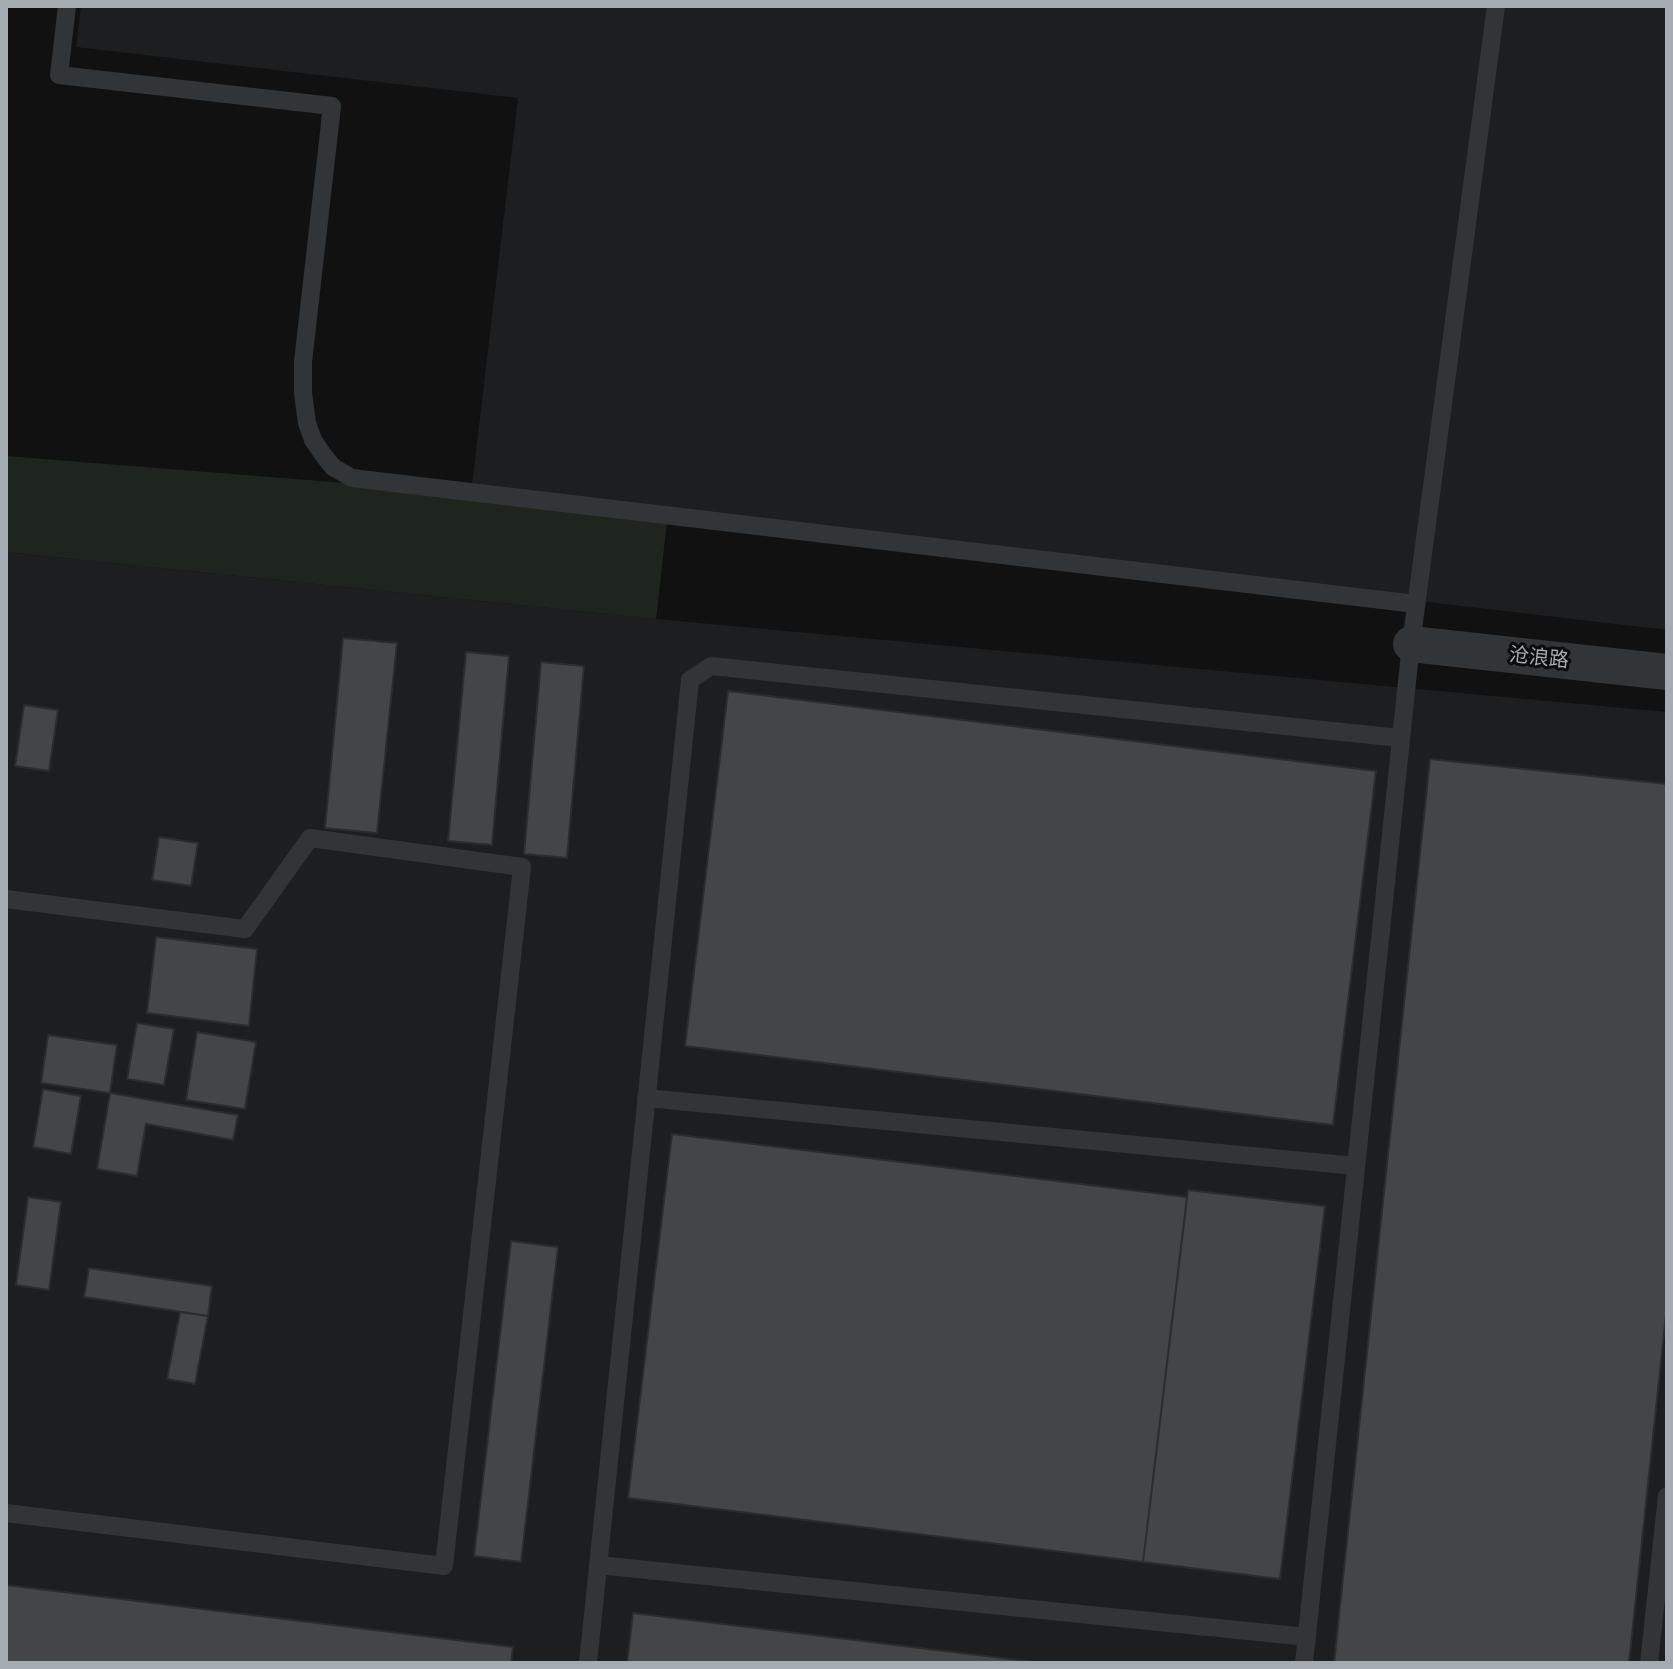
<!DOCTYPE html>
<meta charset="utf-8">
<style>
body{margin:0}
#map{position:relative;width:1673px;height:1669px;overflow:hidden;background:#111112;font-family:Inter,sans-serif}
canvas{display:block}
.frame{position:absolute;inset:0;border:8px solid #a4acb2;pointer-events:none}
</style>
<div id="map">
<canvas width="1673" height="1669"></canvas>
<div class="frame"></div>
</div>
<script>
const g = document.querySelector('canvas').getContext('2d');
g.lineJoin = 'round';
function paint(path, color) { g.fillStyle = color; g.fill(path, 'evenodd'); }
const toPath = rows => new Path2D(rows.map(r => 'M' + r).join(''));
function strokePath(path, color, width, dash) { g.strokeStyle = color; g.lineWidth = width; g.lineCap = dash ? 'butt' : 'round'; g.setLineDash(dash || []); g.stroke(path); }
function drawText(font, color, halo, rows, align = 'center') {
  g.font = font + ' Inter,"Noto Sans SC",sans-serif'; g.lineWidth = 6; g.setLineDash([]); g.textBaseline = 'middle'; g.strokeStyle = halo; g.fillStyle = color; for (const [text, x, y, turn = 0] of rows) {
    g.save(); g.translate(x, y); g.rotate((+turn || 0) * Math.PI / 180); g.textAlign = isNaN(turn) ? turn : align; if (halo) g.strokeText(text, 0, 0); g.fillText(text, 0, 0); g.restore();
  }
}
const built = toPath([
 [81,6,1667,6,1667,630,668,513,471,493,518,98,76,47],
 [6,552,656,619,1667,712,1667,1663,6,1663]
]);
const green = toPath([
 [6,456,471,493,668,513,656,619,6,552]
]);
const building = toPath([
 [343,638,397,643,377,833,325,828,343,638],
 [466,652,509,656,492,845,448,841,466,652],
 [541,662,584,666,567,858,524,854,541,662],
 [728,691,1376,771,1333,1125,685,1046,728,691],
 [24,705,58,710,49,771,15,766,24,705],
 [1430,759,1667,784,1667,1305,1629,1663,1334,1663,1430,759],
 [159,837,198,843,191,886,152,880,159,837],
 [156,937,257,949,249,1026,147,1013,156,937],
 [137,1023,174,1029,164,1085,127,1079,137,1023],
 [197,1032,256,1042,245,1109,186,1100,197,1032],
 [48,1035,117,1045,110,1093,41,1083,48,1035],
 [43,1089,81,1096,71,1154,33,1147,43,1089],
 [110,1093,238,1115,233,1140,146,1124,137,1176,97,1169,110,1093],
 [672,1134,1187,1197,1143,1562,628,1498,672,1134],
 [1188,1190,1325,1206,1280,1579,1143,1562,1188,1190],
 [28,1197,61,1202,49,1290,16,1285,28,1197],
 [511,1241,558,1247,521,1562,474,1556,511,1241],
 [89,1268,212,1286,208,1316,84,1297,89,1268],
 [180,1312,208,1316,195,1384,167,1379,180,1312],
 [6,1585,513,1647,511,1663,6,1663,6,1585],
 [633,1613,1043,1663,627,1663,633,1613]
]);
const lane = toPath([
 [67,6,59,75,332,106,303,362,303,393,307,423,313,440,324,456,333,467,352,478,1416,604],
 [6,899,245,929,310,838,522,867,444,1566,6,1513],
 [646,1098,1356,1166],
 [598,1565,1307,1637],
 [588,1663,690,680,711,666,1400,738],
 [1304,1663,1411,644,1496,6],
 [1649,1663,1667,1496]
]);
const street = toPath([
 [1411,644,1667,672]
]);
const streetNames = [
 ["沧浪路",1539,658,6]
];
paint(built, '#1d1e1f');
paint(green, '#1e251e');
paint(building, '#434548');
strokePath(building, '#2b2c2e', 2);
strokePath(lane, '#323537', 18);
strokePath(street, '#323537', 36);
drawText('20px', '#a4acb2', '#0c0c0d', streetNames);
</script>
